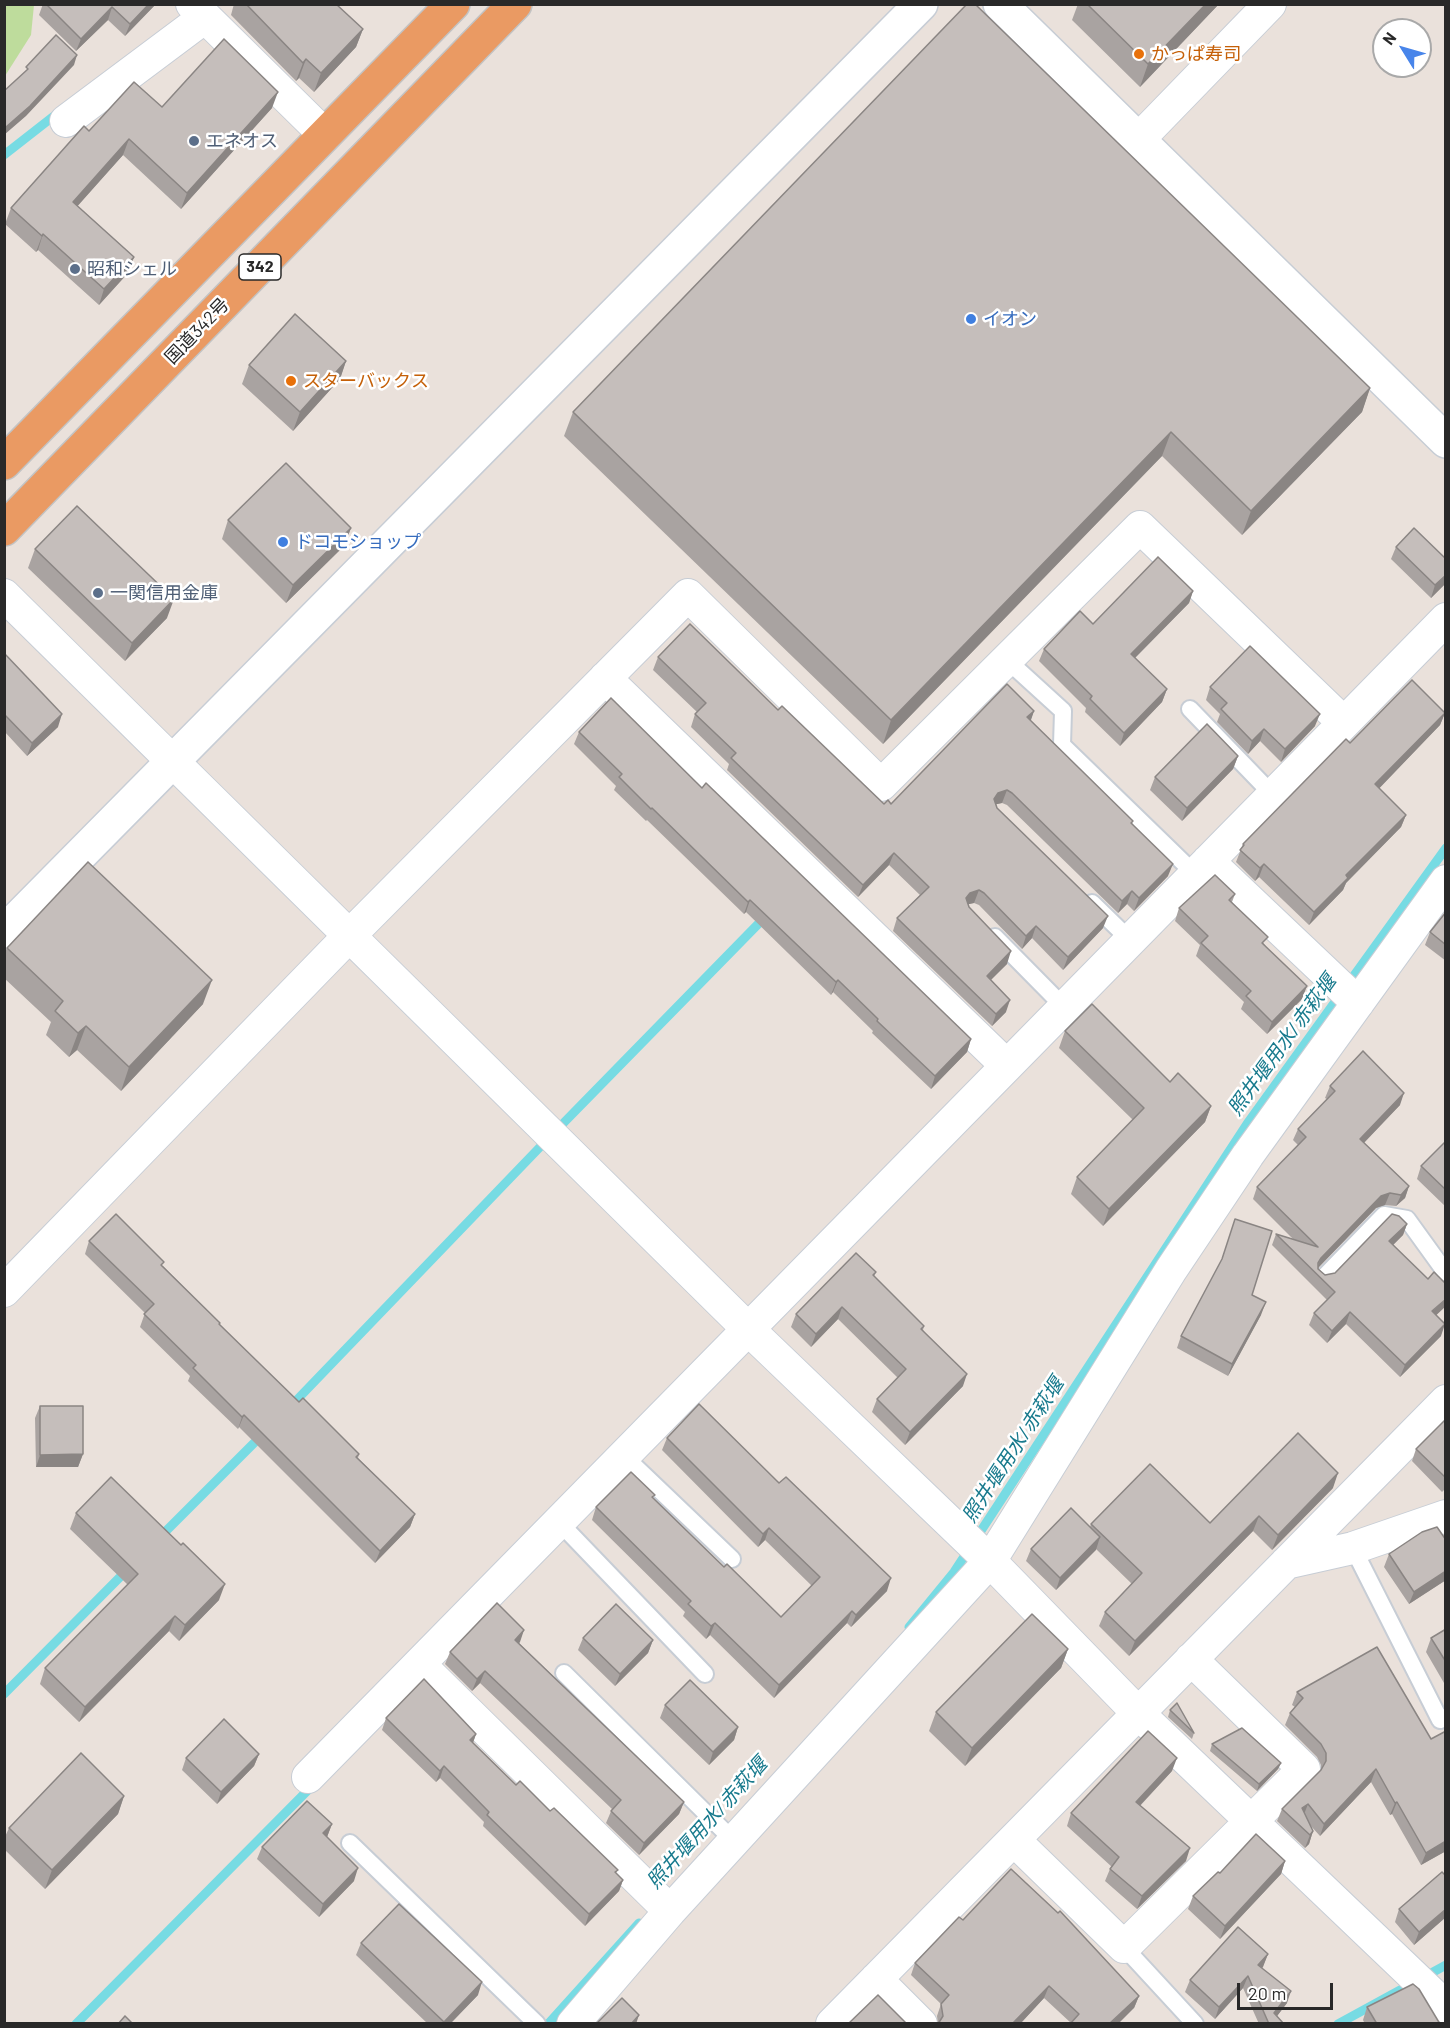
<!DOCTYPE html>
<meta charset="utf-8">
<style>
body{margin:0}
#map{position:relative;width:1450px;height:2028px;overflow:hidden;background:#eae1db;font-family:Barlow,sans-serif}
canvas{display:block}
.frame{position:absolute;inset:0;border:6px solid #292929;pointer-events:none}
.north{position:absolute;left:1372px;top:18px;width:60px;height:60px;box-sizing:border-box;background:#fff;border:2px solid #a9a9a9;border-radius:50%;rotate:307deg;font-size:16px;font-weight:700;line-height:24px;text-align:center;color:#292929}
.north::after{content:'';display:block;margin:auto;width:21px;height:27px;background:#4885ea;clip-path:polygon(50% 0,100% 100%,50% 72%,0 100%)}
.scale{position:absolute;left:1237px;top:1983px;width:96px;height:27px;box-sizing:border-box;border:3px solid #292929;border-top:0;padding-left:8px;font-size:18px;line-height:21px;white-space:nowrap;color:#292929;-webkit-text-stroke:4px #fff;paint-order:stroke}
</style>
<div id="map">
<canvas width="1450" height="2028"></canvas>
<div class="frame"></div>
<div class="north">N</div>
<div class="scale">20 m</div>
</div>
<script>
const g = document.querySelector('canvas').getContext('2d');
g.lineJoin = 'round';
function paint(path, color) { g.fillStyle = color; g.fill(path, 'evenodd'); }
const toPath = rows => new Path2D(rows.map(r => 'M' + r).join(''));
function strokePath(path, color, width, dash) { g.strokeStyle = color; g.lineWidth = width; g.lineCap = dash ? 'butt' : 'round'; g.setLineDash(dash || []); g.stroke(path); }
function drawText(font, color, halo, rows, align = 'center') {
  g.font = font + ' Barlow,"Noto Sans JP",sans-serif'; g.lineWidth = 5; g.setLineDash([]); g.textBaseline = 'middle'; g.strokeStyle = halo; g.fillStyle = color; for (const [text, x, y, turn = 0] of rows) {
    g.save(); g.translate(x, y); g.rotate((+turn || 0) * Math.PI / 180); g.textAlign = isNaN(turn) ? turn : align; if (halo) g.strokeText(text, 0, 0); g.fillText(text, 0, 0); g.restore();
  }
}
const green = toPath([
 [5,4,34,5,31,35,5,76]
]);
const stream = toPath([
 [4,155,59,112],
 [290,1407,541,1146,767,915],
 [158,1539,263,1434],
 [909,1627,954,1572,1247,1124,1446,848],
 [4,1694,127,1570],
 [76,2024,313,1785],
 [548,2024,639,1923],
 [1338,2024,1446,1965]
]);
const service = toPath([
 [1007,660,1063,711,1062,745,1195,874],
 [1190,709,1273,795],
 [1092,903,1130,940],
 [995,937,1064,1007],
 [1324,1277,1384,1215,1407,1219,1446,1273],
 [623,1455,732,1559],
 [558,1521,705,1674],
 [1353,1548,1440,1720,1446,1717],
 [564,1673,734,1841],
 [350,1843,537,2024],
 [1124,1947,1195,2024]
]);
const minor = toPath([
 [192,4,325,135],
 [66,121,205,17],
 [1139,139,1270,4],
 [4,595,747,1328,990,1561,1139,1714,1446,2007],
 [605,678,1006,1065],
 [1208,861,1358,1003],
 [4,1291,349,936,688,595,881,785,1140,527,1344,723,1446,619],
 [1286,1563,1353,1548,1446,1516],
 [419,1664,670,1911],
 [308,1777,1344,723],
 [1014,1840,1124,1947,1304,1769,1191,1659],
 [876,1979,921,2024],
 [573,2024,670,1911,990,1561,1171,1270,1248,1155,1446,881],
 [832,2024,1446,1401]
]);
const tertiary = toPath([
 [1000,4,1446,441],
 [4,932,921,4]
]);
const trunk = toPath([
 [4,463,453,4],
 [4,529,515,4]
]);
const wall = toPath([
 [43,4,156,4,125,36,108,20,76,51,39,15],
 [234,4,336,4,363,29,356,47,314,92,299,78,296,81,231,15],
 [1078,4,1219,4,1140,87,1072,20],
 [162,107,272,108,181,209,123,155,77,206,134,257,128,273,99,305,38,250,36,252,5,224,11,208,89,131],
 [346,361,340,379,293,431,242,384,249,365],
 [1370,388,1362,412,1242,535,1162,456,883,744,564,436,573,412],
 [228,520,351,528,344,546,286,603,222,539],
 [1396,547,1446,559,1446,583,1431,598,1391,559],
 [35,549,167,618,125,661,28,568],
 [1193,591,1189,603,1135,658,1167,689,1162,702,1120,746,1085,712,1086,708,1039,661,1044,649,1093,624],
 [4,653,58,727,27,756,4,731],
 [658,657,778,710,884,804,891,804,1034,711,1030,721,1133,821,1132,823,1168,876,1134,911,1127,904,1118,913,1007,805,1002,803,996,804,997,808,1103,928,1063,970,1032,938,1022,949,979,905,974,903,968,904,969,907,1007,964,990,980,1006,1012,992,1026,893,931,897,918,920,895,889,865,858,897,727,770,729,764,691,727,695,714,697,712,653,670],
 [1210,687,1315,726,1281,762,1260,741,1248,754,1217,722,1220,714,1206,700],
 [1445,713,1440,725,1379,788,1406,815,1401,827,1346,883,1343,890,1309,925,1259,877,1255,881,1236,862,1243,844,1350,743],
 [579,732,702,788,971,1039,967,1052,931,1089,872,1033,873,1031,833,992,831,995,746,912,744,914,647,820,646,821,614,790,616,786,574,744],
 [1238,756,1233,769,1182,821,1150,790,1155,777],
 [1235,894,1232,902,1265,945,1302,999,1267,1034,1241,1009,1244,1002,1196,956,1200,945,1175,921,1179,908],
 [1446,912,1446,961,1425,945,1430,932],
 [7,948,203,1004,121,1091,77,1050,69,1057,46,1035,51,1022,4,978,4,954],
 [1065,1031,1211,1106,1205,1122,1103,1226,1071,1194,1077,1177,1133,1120,1059,1048],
 [1330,1086,1400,1105,1364,1143,1409,1186,1405,1198,1396,1206,1385,1205,1376,1208,1318,1268,1325,1275,1335,1273,1407,1224,1403,1235,1393,1245,1436,1315,1441,1336,1400,1377,1346,1324,1327,1343,1309,1325,1314,1313,1327,1300,1272,1245,1276,1234,1293,1239,1253,1199,1257,1187,1298,1145,1293,1140,1298,1129,1327,1099,1325,1098],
 [1446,1141,1446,1207,1417,1179,1421,1166],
 [1235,1219,1252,1295,1261,1315,1228,1376,1177,1348,1181,1336,1221,1262],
 [89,1241,163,1266,220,1323,220,1325,299,1402,359,1454,358,1458,415,1514,410,1527,375,1563,239,1427,238,1429,188,1381,190,1376,140,1327,145,1313,85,1254],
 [876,1272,874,1277,924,1326,923,1330,963,1386,905,1445,872,1412,877,1399,898,1378,838,1319,811,1347,791,1327,796,1314],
 [40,1406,83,1454,78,1467,36,1467,35,1418],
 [1446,1419,1446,1488,1442,1492,1412,1461,1416,1449],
 [667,1438,887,1591,851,1627,847,1623,774,1698,710,1635,706,1639,683,1616,685,1612,592,1520,596,1507,653,1498,724,1567,781,1617,812,1586,765,1540,758,1547,662,1450],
 [1333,1488,1272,1550,1253,1531,1129,1656,1099,1626,1105,1612,1132,1584,1096,1549,1056,1590,1026,1561,1031,1549,1090,1527,1091,1524,1210,1523],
 [76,1513,219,1600,179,1641,169,1631,79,1722,40,1684,45,1668,128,1585,70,1529],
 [1446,1540,1446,1580,1409,1604,1384,1567,1389,1554],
 [1446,1629,1446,1682,1444,1683,1426,1652,1431,1638],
 [583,1638,653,1640,648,1653,615,1686,578,1650],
 [520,1642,519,1643,684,1802,679,1814,639,1855,606,1823,612,1809,480,1683,472,1691,445,1664,450,1652],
 [1068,1649,1061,1668,965,1766,929,1731,936,1712],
 [1297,1692,1431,1739,1446,1731,1446,1851,1421,1865,1392,1814,1390,1815,1371,1782,1320,1836,1310,1825,1313,1831,1309,1844,1305,1848,1277,1821,1282,1809,1321,1770,1321,1765,1317,1757,1285,1725,1290,1713,1295,1707,1292,1705],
 [665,1705,738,1727,734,1740,709,1765,660,1718],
 [1170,1710,1194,1733,1192,1739,1168,1717],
 [386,1718,476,1734,473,1743,516,1785,550,1811,618,1870,616,1873,623,1880,619,1891,585,1926,483,1826,484,1822,440,1778,436,1782,382,1730],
 [1212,1744,1281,1763,1278,1769,1257,1791,1210,1751],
 [259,1754,254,1766,217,1804,182,1770,186,1758],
 [1172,1771,1140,1806,1186,1861,1137,1909,1105,1881,1110,1869,1112,1867,1067,1826,1071,1813],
 [124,1796,118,1814,45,1889,4,1849,4,1839,9,1828],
 [332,1824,327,1837,354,1881,319,1917,257,1859,262,1847],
 [1285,1861,1281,1874,1220,1939,1188,1909,1193,1896,1220,1873],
 [1446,1876,1446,1917,1414,1945,1395,1922,1399,1909],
 [963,1920,1139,1996,1134,2008,1071,2023,1044,1998,1020,2024,938,2024,937,2016,941,2004,911,1975,915,1963],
 [361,1943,478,1995,450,2024,428,2024,356,1955],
 [1268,1954,1262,1968,1287,2003,1277,2016,1284,2024,1259,2024,1243,1988,1215,2019,1185,1992,1190,1980],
 [1367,2007,1440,2024,1365,2024,1363,2020]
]);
const shadedWall = toPath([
 [149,4,156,4,125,36,130,24],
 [1206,4,1219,4,1140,87,1148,64],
 [112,7,108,20,76,51,81,39],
 [363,29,356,47,314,92,321,73],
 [77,55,74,65,26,116,4,135,6,127],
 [306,59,299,78,296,81,303,63],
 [278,92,272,108,181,209,187,193],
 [129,139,123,155,67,218,73,202],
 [43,234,38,250,36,252,42,236],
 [134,257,128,273,99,305,104,289],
 [346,361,340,379,293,431,300,412],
 [1370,388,1362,412,1242,535,1251,511],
 [1171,432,1162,456,883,744,891,720],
 [351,528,344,546,286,603,293,585],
 [1446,575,1446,583,1431,598,1435,585],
 [1193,591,1189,603,1126,667,1131,654],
 [174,599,167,618,125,661,132,643],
 [1167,689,1162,702,1120,746,1124,733],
 [1034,711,1030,723,1027,717],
 [1445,713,1440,725,1371,797,1375,784],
 [62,714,58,727,27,756,32,743],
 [1320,714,1315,726,1281,762,1285,749],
 [1264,729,1260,741,1248,754,1252,741],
 [1238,756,1233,769,1182,821,1187,808],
 [1007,790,1002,803,993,805,994,799,998,793],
 [1406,815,1401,827,1346,883,1343,890,1309,925,1314,912,1346,875],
 [894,853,889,865,858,897,863,885],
 [1173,864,1168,876,1134,911,1139,898],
 [1264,864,1259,877,1255,881,1260,868],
 [979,890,974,903,965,905,966,898,970,893],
 [1132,891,1127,904,1118,913,1122,901],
 [750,900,746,912,744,914,748,902],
 [1108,916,1103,928,1063,970,1068,957],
 [1036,926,1032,938,1022,949,1026,936],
 [1011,951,1007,964,982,989,987,976],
 [212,980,203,1004,121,1091,129,1067],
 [838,980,833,992,831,995,836,982],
 [1307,986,1302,999,1267,1034,1272,1022],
 [1010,1000,1006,1012,992,1026,996,1014],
 [86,1026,77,1050,69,1057,78,1033],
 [971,1039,967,1052,931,1089,935,1076],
 [1404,1093,1400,1105,1356,1151,1360,1139],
 [1211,1106,1205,1122,1103,1226,1109,1209],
 [1409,1186,1405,1198,1396,1206,1401,1195],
 [1390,1193,1385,1205,1376,1208,1316,1270,1314,1275,1321,1258,1381,1196],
 [1407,1224,1403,1235,1385,1253,1389,1241],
 [1446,1299,1446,1306,1428,1323,1432,1311],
 [1266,1302,1261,1315,1228,1376,1232,1364],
 [842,1307,838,1319,811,1347,816,1334],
 [1350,1312,1346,1324,1327,1343,1332,1331],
 [1445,1324,1441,1336,1400,1377,1405,1365],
 [967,1374,963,1386,905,1445,910,1432],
 [244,1415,239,1427,238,1429,242,1417],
 [83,1454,78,1467,36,1467,40,1455],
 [1338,1473,1333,1488,1272,1550,1278,1535],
 [415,1514,410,1527,375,1563,380,1551],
 [1259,1516,1253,1531,1129,1656,1135,1641],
 [769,1528,765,1540,758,1547,763,1534],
 [1100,1537,1096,1550,1056,1590,1060,1578],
 [1446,1571,1446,1580,1409,1604,1414,1592],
 [891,1578,887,1591,851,1627,856,1615],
 [225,1584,219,1600,179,1641,185,1625],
 [852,1611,847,1623,774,1698,779,1685],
 [175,1616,169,1631,79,1722,85,1707],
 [715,1623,710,1635,706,1639,711,1626],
 [524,1630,520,1642,510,1652,515,1640],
 [653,1640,648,1653,615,1686,620,1674],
 [1068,1649,1061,1668,965,1766,972,1748],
 [485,1671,480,1683,472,1691,477,1679],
 [738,1727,734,1740,709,1765,713,1752],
 [476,1734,472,1745,470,1740],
 [259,1754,254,1766,217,1804,221,1792],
 [1177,1758,1172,1771,1131,1815,1136,1802],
 [1281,1763,1278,1769,1257,1791,1259,1784],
 [444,1766,440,1778,436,1782,440,1771],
 [1376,1769,1371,1782,1320,1836,1324,1824],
 [124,1796,118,1814,45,1889,52,1870],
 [684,1802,679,1814,639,1855,644,1843],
 [1397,1802,1392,1814,1390,1815,1395,1803],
 [1308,1804,1303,1817,1302,1808],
 [332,1824,327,1837,323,1833],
 [1313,1831,1309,1844,1305,1848,1310,1835],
 [1446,1841,1446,1851,1421,1865,1426,1853],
 [1190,1848,1186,1861,1137,1909,1142,1896],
 [1285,1861,1281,1874,1220,1939,1225,1926],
 [358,1868,354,1881,319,1917,323,1904],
 [623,1880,619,1891,585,1926,589,1914],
 [1446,1909,1446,1917,1414,1945,1419,1932],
 [1268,1954,1263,1967,1254,1977,1258,1965],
 [1248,1976,1243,1988,1215,2019,1219,2007],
 [482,1982,478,1995,450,2024,443,2024,444,2022],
 [1049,1986,1044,1998,1020,2024,1012,2024],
 [1291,1991,1287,2003,1271,2024,1274,2013],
 [1139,1996,1134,2008,1118,2024,1109,2024],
 [639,2015,636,2024,631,2024]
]);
const building = toPath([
 [46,4,149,4,130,24,112,7,81,39,46,4],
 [246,4,336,4,363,29,321,73,306,59,303,63,246,4],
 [967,4,975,4,1370,388,1251,511,1171,432,891,720,573,412,967,4],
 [1087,4,1206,4,1148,64,1087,4],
 [56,35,77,55,30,106,6,127,4,126,4,91,28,69,26,67,56,35],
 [224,39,278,92,187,193,129,139,73,202,134,257,104,289,43,234,42,236,11,208,84,126,89,131,134,82,162,107,224,39],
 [295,314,346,361,300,412,249,365,295,314],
 [286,463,351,528,293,585,228,520,286,463],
 [77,506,174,599,132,643,35,549,77,506],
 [1414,528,1446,559,1446,575,1435,585,1396,547,1414,528],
 [1158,557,1193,591,1131,654,1167,689,1124,733,1090,699,1092,696,1044,649,1080,611,1093,624,1158,557],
 [690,624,778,710,782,706,884,804,888,800,891,804,1007,684,1034,711,1027,717,1133,821,1131,823,1173,864,1139,898,1132,891,1122,901,1012,793,1007,790,998,793,994,799,997,808,1108,916,1068,957,1036,926,1026,936,984,893,979,890,970,893,966,898,969,907,1011,951,987,976,1010,1000,996,1014,897,918,929,887,894,853,863,885,731,758,736,753,695,714,706,703,658,657,690,624],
 [1250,646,1320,714,1285,749,1264,729,1252,741,1221,709,1227,703,1210,687,1250,646],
 [4,653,62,714,32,743,4,714,4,653],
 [1412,680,1445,713,1375,784,1406,815,1346,875,1348,878,1314,912,1264,864,1260,868,1240,850,1244,845,1243,844,1346,739,1350,743,1412,680],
 [611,698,702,788,706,783,971,1039,935,1076,877,1021,878,1019,838,980,836,982,750,900,748,902,652,808,651,809,619,777,622,774,579,732,611,698],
 [1207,724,1238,756,1187,808,1155,777,1207,724],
 [88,862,212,980,129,1067,86,1026,78,1033,55,1011,63,1001,7,948,88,862],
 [1215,875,1235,894,1229,900,1268,937,1262,943,1307,986,1272,1022,1246,996,1251,991,1201,943,1208,936,1179,908,1215,875],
 [1446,912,1446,945,1430,932,1446,912],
 [1092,1004,1170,1082,1178,1073,1211,1106,1109,1209,1077,1177,1144,1108,1065,1031,1092,1004],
 [1363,1051,1404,1093,1360,1139,1409,1186,1401,1195,1390,1193,1381,1196,1321,1258,1318,1263,1318,1269,1325,1275,1335,1273,1392,1214,1399,1216,1407,1224,1389,1241,1428,1279,1434,1272,1446,1284,1446,1299,1432,1311,1445,1324,1405,1365,1350,1312,1332,1331,1314,1313,1335,1292,1276,1234,1318,1247,1257,1187,1306,1137,1298,1129,1335,1091,1330,1086,1363,1051],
 [1446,1141,1446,1190,1421,1166,1446,1141],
 [116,1214,164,1262,161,1265,220,1323,219,1324,299,1402,303,1398,359,1454,356,1457,415,1514,380,1551,244,1415,242,1417,193,1368,196,1365,144,1314,154,1304,89,1241,116,1214],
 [1235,1219,1272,1231,1252,1295,1266,1302,1232,1364,1181,1336,1222,1259,1235,1219],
 [856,1253,876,1272,873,1275,924,1326,921,1329,967,1374,910,1432,877,1399,906,1369,842,1307,816,1334,796,1314,856,1253],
 [699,1404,779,1483,786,1477,891,1578,856,1615,852,1611,779,1685,715,1623,711,1626,688,1604,691,1601,596,1507,631,1472,655,1495,652,1497,724,1567,727,1564,781,1617,820,1577,769,1528,763,1534,667,1438,699,1404],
 [40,1406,83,1406,83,1454,40,1455,40,1406],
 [1446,1419,1446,1478,1416,1449,1446,1419],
 [1298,1433,1338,1473,1278,1535,1259,1516,1135,1641,1105,1612,1142,1573,1091,1524,1150,1464,1210,1523,1298,1433],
 [111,1477,181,1545,183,1543,225,1584,185,1625,175,1616,85,1707,45,1668,138,1574,76,1513,111,1477],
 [1071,1508,1100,1537,1060,1578,1031,1549,1071,1508],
 [1437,1527,1446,1540,1446,1571,1414,1592,1389,1554,1422,1532,1437,1527],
 [497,1603,524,1630,515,1640,684,1802,644,1843,611,1811,621,1800,485,1671,477,1679,450,1652,497,1603],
 [616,1604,653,1640,620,1674,583,1638,616,1604],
 [1032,1614,1068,1649,972,1748,936,1712,1032,1614],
 [1446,1629,1446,1662,1431,1638,1446,1629],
 [1377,1647,1431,1739,1446,1731,1446,1841,1426,1853,1397,1802,1395,1803,1376,1769,1324,1824,1308,1804,1302,1808,1313,1831,1310,1835,1282,1809,1321,1770,1326,1761,1326,1753,1321,1744,1290,1713,1303,1698,1297,1692,1377,1647],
 [424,1679,476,1734,470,1740,516,1785,520,1781,550,1811,554,1808,618,1870,615,1872,623,1880,589,1914,487,1815,489,1812,444,1766,440,1771,386,1718,424,1679],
 [690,1680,738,1727,713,1752,665,1705,690,1680],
 [1177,1703,1194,1733,1170,1710,1177,1703],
 [224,1719,259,1754,221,1792,186,1758,224,1719],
 [1242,1728,1281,1763,1259,1784,1212,1744,1242,1728],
 [1148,1731,1177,1758,1136,1802,1190,1848,1142,1896,1110,1869,1119,1857,1071,1813,1148,1731],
 [81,1753,124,1796,52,1870,9,1828,81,1753],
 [307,1801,332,1824,323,1833,358,1868,323,1904,262,1847,307,1801],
 [1256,1834,1285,1861,1225,1926,1193,1896,1218,1872,1220,1873,1256,1834],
 [1011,1869,1058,1913,1060,1911,1139,1996,1109,2024,1070,2024,1079,2014,1049,1986,1012,2024,938,2024,943,2016,941,2004,949,1995,915,1963,959,1917,963,1920,1011,1869],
 [1442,1872,1446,1876,1446,1909,1419,1932,1399,1909,1442,1872],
 [399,1904,482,1982,444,2022,361,1943,399,1904],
 [1238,1927,1268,1954,1258,1965,1291,1991,1274,2013,1284,2024,1269,2024,1248,1976,1219,2007,1190,1980,1238,1927],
 [1413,1984,1419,1989,1440,2024,1377,2024,1367,2007,1413,1984],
 [878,1995,907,2024,848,2024,878,1995],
 [622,1998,639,2015,631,2024,596,2024,622,1998],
 [125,2016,133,2024,118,2024,125,2016]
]);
const markers = [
 [1139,54,6,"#e8710a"],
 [194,141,6,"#5c6f8a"],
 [75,269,6,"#5c6f8a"],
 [971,319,6,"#3f7fe0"],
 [291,381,6,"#e8710a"],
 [283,542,6,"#3f7fe0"],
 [98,593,6,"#5c6f8a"]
];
const shields = [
 [260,267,42]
];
const shieldNames = [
 ["342",260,267]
];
const foodNames = [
 ["かっぱ寿司",1151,54],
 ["スターバックス",303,381]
];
const serviceNames = [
 ["エネオス",206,141],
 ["昭和シェル",87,269],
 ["一関信用金庫",110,593]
];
const shopNames = [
 ["イオン",983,319],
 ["ドコモショップ",295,542]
];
const streetNames = [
 ["国道342号",197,331,-46]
];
const waterNames = [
 ["照井堰用水/赤萩堰",1282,1045,-54],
 ["照井堰用水/赤萩堰",1013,1450,-57],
 ["照井堰用水/赤萩堰",707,1823,-48]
];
paint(green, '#bedc9c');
strokePath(stream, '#77dbe3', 9);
strokePath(service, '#c7cdd5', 20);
strokePath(minor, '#c7cdd5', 34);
strokePath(tertiary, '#c7cdd5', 36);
strokePath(trunk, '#c3c3c3', 36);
strokePath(service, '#fff', 16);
strokePath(minor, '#fff', 32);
strokePath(tertiary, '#fff', 33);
strokePath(trunk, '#ea9a63', 33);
paint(wall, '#a9a3a1');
paint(shadedWall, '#8a8583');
paint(building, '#c5bebb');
strokePath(building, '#8a8583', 1.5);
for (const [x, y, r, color] of markers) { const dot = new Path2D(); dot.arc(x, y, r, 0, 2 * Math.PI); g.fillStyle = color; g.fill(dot); strokePath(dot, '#fff', 2); }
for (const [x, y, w] of shields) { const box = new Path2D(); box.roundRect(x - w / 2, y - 13, w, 26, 4.5); g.fillStyle = '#fff'; g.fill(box); strokePath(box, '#292929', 1.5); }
drawText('bold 16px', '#292929', null, shieldNames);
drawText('18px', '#c56008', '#fff', foodNames, 'left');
drawText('18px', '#4e5e75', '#fff', serviceNames, 'left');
drawText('18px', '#366cbe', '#fff', shopNames, 'left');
drawText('18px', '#292929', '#fff', streetNames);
drawText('italic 20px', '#187a8d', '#fff', waterNames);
</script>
